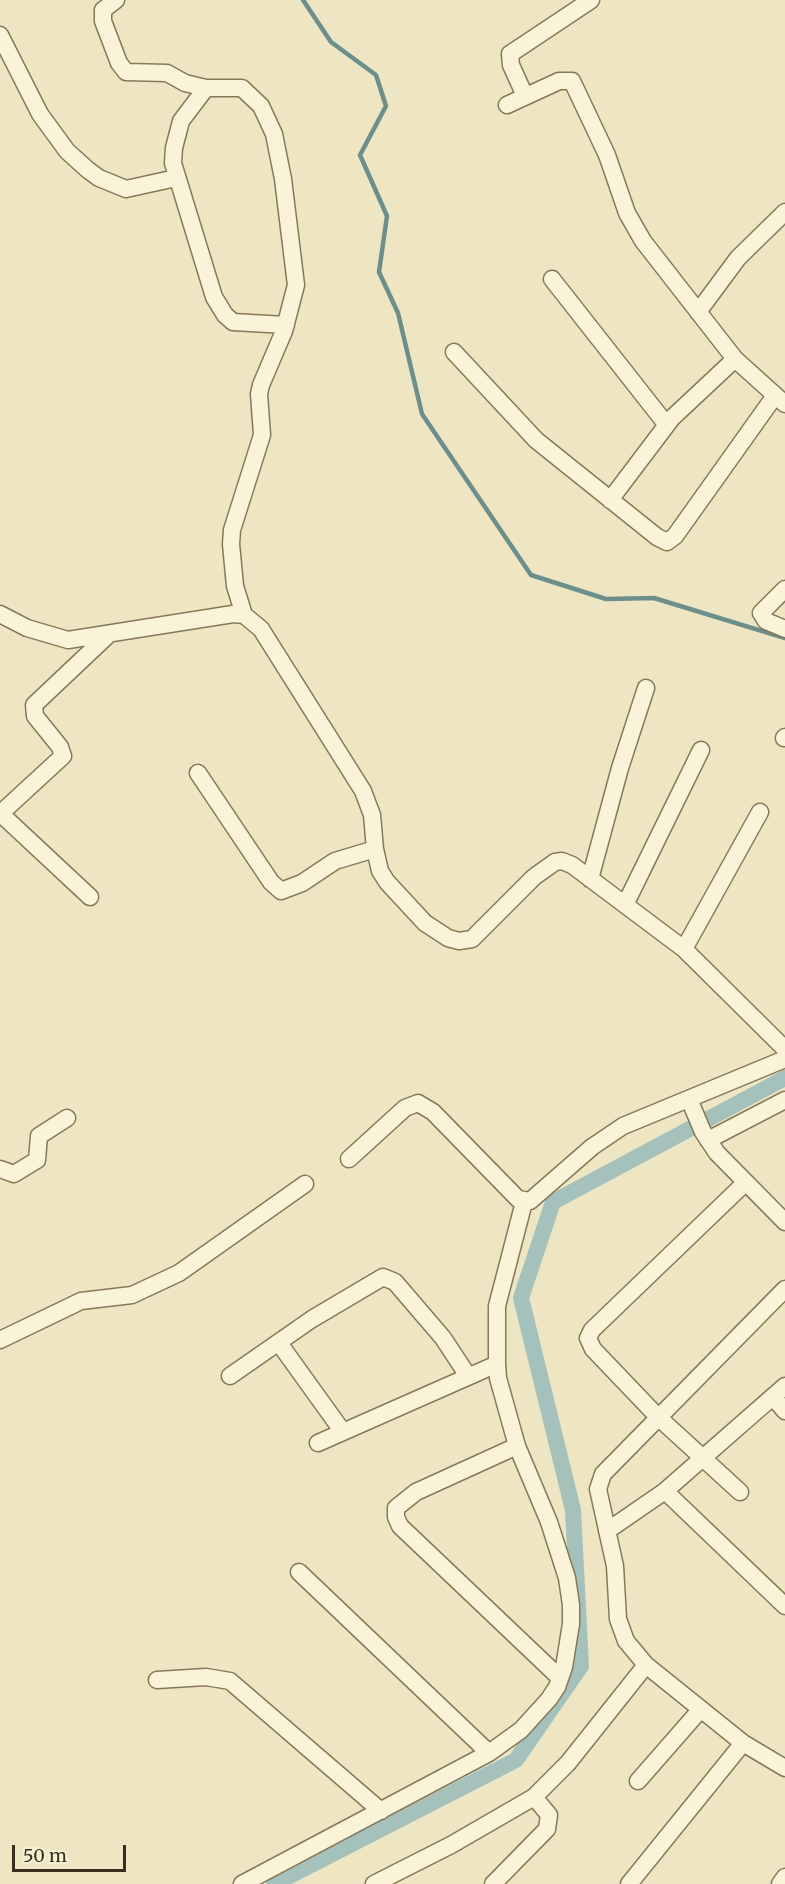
<!DOCTYPE html>
<html>
<head>
<meta charset="utf-8">
<style>
  body { margin:0 }
  #map { position:relative; width:785px; height:1884px; overflow:hidden; background:#eee6c3; font-family:Merriweather,serif }
  canvas { display:block }
  .scale { position:absolute; left:12px; top:1845px; width:114px; height:27px; box-sizing:border-box; border:3px solid #382e1e; border-top:0; padding-left:8px; font-size:18px; line-height:21px; white-space:nowrap; color:#382e1e; -webkit-text-stroke:4px #f5f0d3; paint-order:stroke }
</style>
</head>
<body>
<div id="map">
<canvas width="785" height="1884"></canvas>
<div class="scale">50 m</div>
</div>
<script>
const ctx = document.querySelector('canvas').getContext('2d');
ctx.lineJoin = 'round';
const poly = rows => new Path2D(rows.map(r => 'M' + r).join(''));
function trace(path, color, width, dash) { ctx.strokeStyle = color; ctx.lineWidth = width; ctx.lineCap = dash ? 'butt' : 'round'; ctx.setLineDash(dash || []); ctx.stroke(path); }
const stream = poly([
  [303,0,331,42,376,75,386,106,360,155,387,216,379,272,398,313,422,414,531,575,606,599,654,598,785,638]
]);
const canal = poly([
  [274,1884,516,1760,581,1666,573,1510,521,1298,553,1202,785,1078]
]);
const minor = poly([
  [116,0,103,10,103,21,119,63,126,72,167,73,185,83,206,88,242,88,261,106,274,134,283,179,296,285,284,331,261,385,259,394,262,435,232,530,231,544,235,586,244,615],
  [0,35,40,114,67,151,88,170,99,178,126,189,176,178],
  [206,88,181,121,174,148,173,163,214,297,225,315,233,322,286,325],
  [525,96,511,65,510,54,591,0],
  [507,105,559,81,572,81,607,155,627,213,643,241,735,359,785,404],
  [552,279,666,424],
  [698,312,738,258,785,212],
  [454,352,536,440,657,537,667,542,675,536,774,397],
  [610,500,672,418,735,359],
  [785,589,761,613,766,621,785,629],
  [0,614,27,628,68,640,233,614,244,615,261,629,363,791,372,815,375,849,380,871,387,882,425,923,448,938,459,941,472,939,534,877,555,862,562,861,572,865,684,949,785,1049],
  [784,738,785,737],
  [198,773,271,882,281,891,302,883,335,861,375,849],
  [0,813,90,897],
  [1,813,63,756,60,747,35,716,34,705,107,636],
  [590,879,620,768,646,688],
  [625,905,701,750],
  [684,949,760,812],
  [689,1099,703,1132,717,1153,785,1222],
  [708,1140,785,1100],
  [349,1159,405,1108,418,1103,433,1112,518,1199,530,1201,592,1147,623,1126,785,1059],
  [0,1169,14,1174,37,1160,39,1136,67,1118],
  [785,1289,603,1474,598,1489,615,1566,618,1619,626,1641,646,1665,743,1743,785,1768],
  [0,1340,81,1301,132,1295,179,1273,305,1184],
  [279,1343,343,1432],
  [230,1376,312,1319,383,1277,395,1282,443,1338,468,1376],
  [774,1398,785,1411],
  [318,1443,497,1364,497,1306,524,1202],
  [517,1446,416,1492,396,1508,396,1517,400,1526,560,1678],
  [665,1491,785,1606],
  [740,1492,658,1417,593,1349,588,1338,592,1330,745,1183],
  [607,1531,665,1491,785,1386],
  [299,1572,489,1753],
  [157,1680,206,1677,230,1681,381,1811],
  [638,1781,701,1709],
  [242,1884,489,1753,521,1730,549,1699,557,1687,564,1667,571,1624,571,1605,567,1578,549,1522,517,1446,498,1378,497,1364],
  [374,1884,451,1845,534,1797,568,1763,646,1665],
  [493,1884,547,1829,549,1815,534,1797],
  [629,1884,743,1743],
  [780,1884,785,1877]
]);
trace(stream, '#6c8f8b', 4.5);
trace(canal, '#a5c1bc', 16);
trace(minor, '#88785a', 19);
trace(minor, '#f9f3d7', 16);
</script>
</body>
</html>
